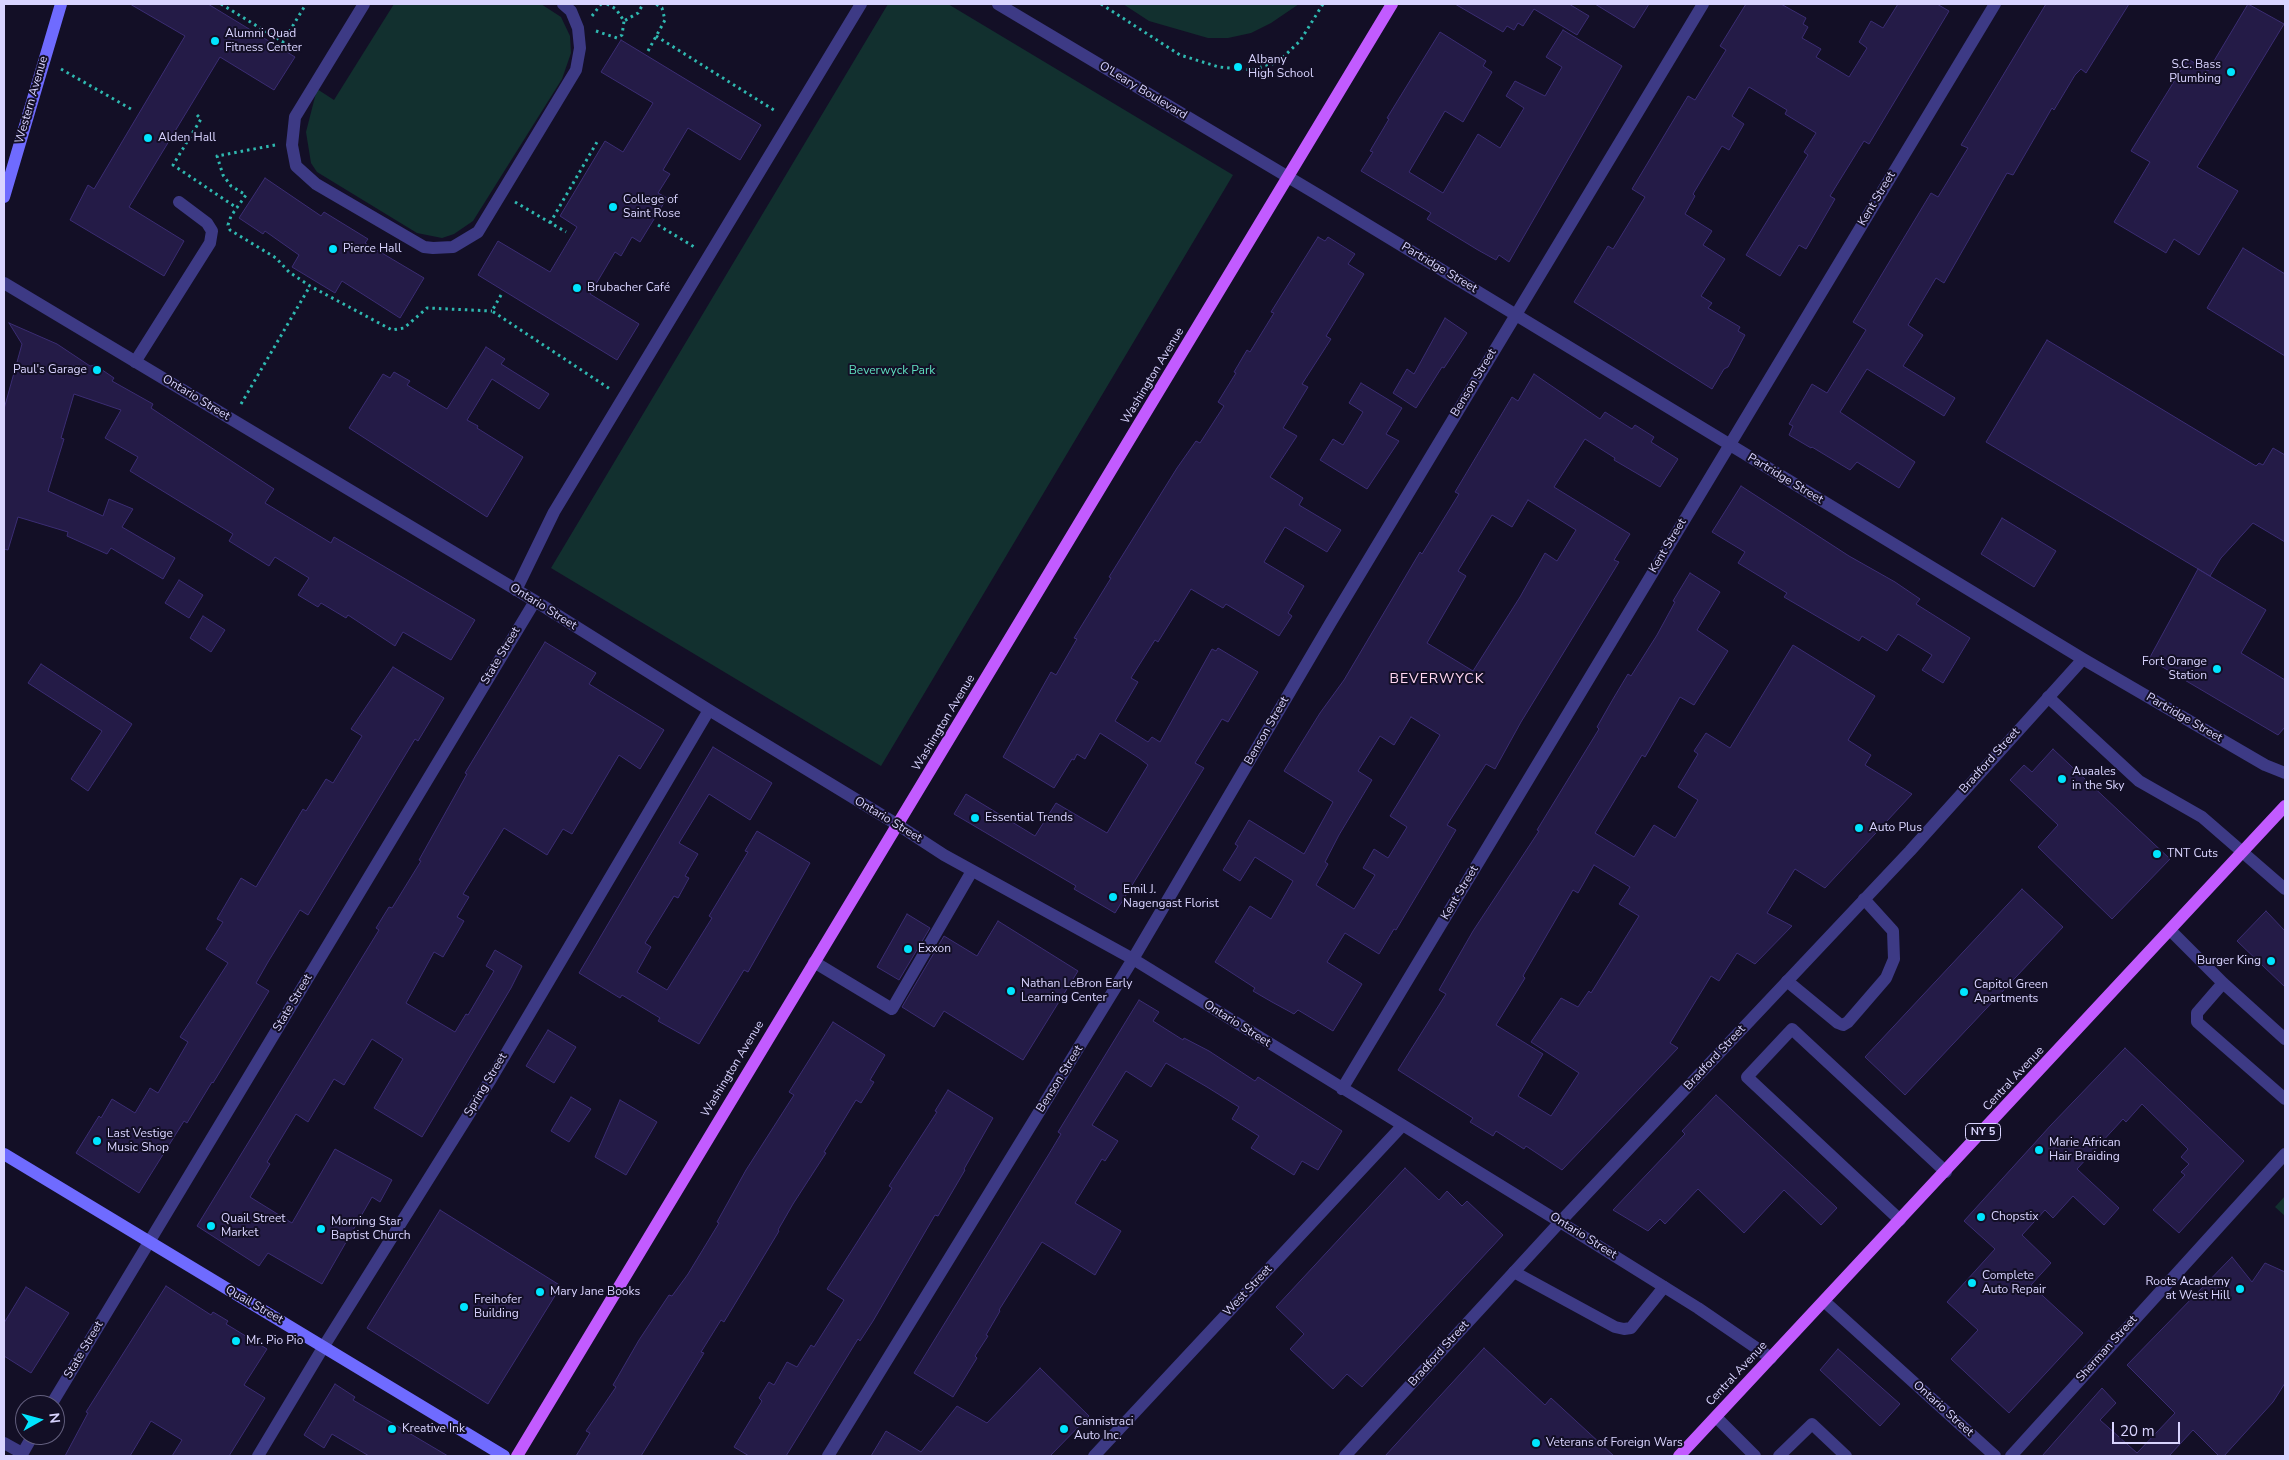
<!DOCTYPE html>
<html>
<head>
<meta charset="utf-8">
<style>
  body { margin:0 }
  #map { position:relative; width:2289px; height:1460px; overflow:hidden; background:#130f26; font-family:"Nunito Sans",sans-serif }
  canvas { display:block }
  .frame { position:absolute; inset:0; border:5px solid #d9d4ff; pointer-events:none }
  .north { position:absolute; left:15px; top:1395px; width:50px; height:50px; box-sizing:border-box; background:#130f26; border:1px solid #625e7d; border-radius:50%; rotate:83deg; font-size:14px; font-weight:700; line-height:20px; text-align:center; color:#d9d4ff }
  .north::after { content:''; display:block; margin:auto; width:18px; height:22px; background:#00e5ff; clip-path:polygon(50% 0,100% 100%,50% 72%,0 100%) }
  .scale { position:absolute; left:2112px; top:1422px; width:68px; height:22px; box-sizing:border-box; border:2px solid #d9d4ff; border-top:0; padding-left:6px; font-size:15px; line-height:18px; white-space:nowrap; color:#d9d4ff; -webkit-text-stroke:4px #130f26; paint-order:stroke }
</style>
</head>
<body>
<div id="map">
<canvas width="2289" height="1460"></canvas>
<div class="frame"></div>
<div class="north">N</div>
<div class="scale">20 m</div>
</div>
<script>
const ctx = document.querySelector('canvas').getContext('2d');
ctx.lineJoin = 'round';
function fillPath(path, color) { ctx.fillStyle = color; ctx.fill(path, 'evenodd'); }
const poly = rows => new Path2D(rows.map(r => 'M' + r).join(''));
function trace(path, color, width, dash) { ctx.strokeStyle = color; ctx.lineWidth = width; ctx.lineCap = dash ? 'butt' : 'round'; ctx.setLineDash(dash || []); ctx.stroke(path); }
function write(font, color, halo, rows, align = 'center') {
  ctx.font = font + ' "Nunito Sans",sans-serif'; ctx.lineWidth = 4; ctx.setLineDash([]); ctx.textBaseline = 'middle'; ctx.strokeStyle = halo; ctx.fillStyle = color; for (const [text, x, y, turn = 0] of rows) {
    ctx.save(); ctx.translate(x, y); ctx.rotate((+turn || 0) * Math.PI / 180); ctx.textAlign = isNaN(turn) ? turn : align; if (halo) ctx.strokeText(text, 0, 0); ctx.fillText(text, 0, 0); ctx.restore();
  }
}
const green = poly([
  [394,4,541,4,561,17,570,36,571,53,562,79,473,221,454,234,442,238,417,233,317,172,311,163,306,132,317,89,334,100],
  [888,4,948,4,1233,175,881,766,551,568],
  [1123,4,1299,4,1271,23,1251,33,1228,38,1208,38,1149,21],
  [2285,1196,2285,1216,2275,1207]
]);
const building = poly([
  [130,4,208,4,295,57,274,90,220,57,129,207,184,241,164,276,70,220,88,185,94,189,185,36,130,4],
  [1455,4,1569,4,1589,16,1577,35,1534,9,1523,26,1518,23,1514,30,1507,26,1503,32,1455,4],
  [1595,4,1649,4,1634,28,1595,4],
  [1746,4,1781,4,1806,18,1803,24,1808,27,1802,38,1821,49,1816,57,1849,77,1867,48,1859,42,1871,21,1883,28,1898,4,1937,4,1949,11,1869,144,1864,141,1830,196,1835,199,1806,249,1799,245,1780,276,1746,255,1808,155,1804,152,1816,133,1785,114,1787,110,1749,87,1732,116,1744,124,1729,150,1722,146,1693,194,1695,196,1685,214,1712,231,1703,245,1725,259,1701,296,1712,303,1708,308,1740,327,1738,331,1745,335,1728,367,1724,369,1712,389,1574,302,1608,246,1613,249,1645,197,1632,189,1688,96,1695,100,1726,50,1720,46,1746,4],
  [2046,4,2129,4,2086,73,2081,69,2075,75,2054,110,2052,108,2013,175,2007,173,1944,283,1936,278,1908,325,1923,335,1903,366,1955,398,1944,416,1867,369,1840,412,1915,462,1899,488,1857,462,1850,470,1812,447,1811,448,1789,435,1793,426,1789,424,1812,384,1827,393,1866,330,1853,322,1931,193,1938,197,1968,148,1961,145,2046,4],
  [2248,4,2284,24,2197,167,2238,191,2199,255,2174,239,2166,253,2114,222,2150,162,2131,151,2188,59,2208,71,2248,4],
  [1563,30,1622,66,1509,262,1499,255,1496,260,1478,250,1427,219,1431,213,1361,171,1373,152,1370,151,1389,119,1387,118,1440,32,1486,61,1483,66,1492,72,1463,122,1445,111,1409,172,1443,193,1478,134,1500,148,1524,108,1506,96,1515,81,1545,96,1562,67,1546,57,1563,30],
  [621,40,761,125,740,160,688,128,663,170,670,174,658,193,667,198,640,242,632,237,621,256,615,252,590,294,639,324,617,360,478,275,498,241,550,272,577,227,560,216,605,141,623,152,653,103,601,72,621,40],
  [265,178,321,216,324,212,368,239,365,243,424,278,400,318,342,281,335,293,292,267,299,255,265,231,263,234,239,218,265,178],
  [1318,237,1325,241,1328,237,1355,254,1348,264,1364,274,1326,336,1331,339,1302,384,1308,387,1283,428,1297,436,1270,477,1303,498,1299,505,1341,530,1327,552,1285,527,1264,562,1304,586,1288,613,1292,616,1279,636,1226,604,1223,608,1191,589,1158,642,1155,640,1131,678,1138,682,1115,721,1148,742,1152,737,1160,742,1212,649,1216,651,1218,648,1258,672,1228,722,1222,719,1195,763,1204,768,1115,913,1074,889,1076,886,954,814,966,794,1035,836,1056,803,1107,833,1148,765,1139,758,1100,733,1085,759,1077,754,1074,760,1072,759,1054,788,1003,757,1051,672,1056,675,1077,639,1074,638,1111,578,1109,577,1177,468,1196,441,1200,443,1224,406,1218,402,1236,373,1234,372,1247,350,1250,352,1274,313,1271,312,1318,237],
  [2243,248,2285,274,2285,356,2207,308,2243,248],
  [1445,318,1467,333,1444,368,1442,367,1416,408,1393,393,1407,369,1414,374,1445,318],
  [9,323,57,344,90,366,95,365,114,378,112,381,153,404,151,408,274,489,265,503,331,543,334,537,475,620,451,660,403,632,395,646,348,615,346,618,321,603,318,607,298,595,309,578,275,557,269,566,229,541,233,534,130,471,138,457,105,438,121,410,74,394,61,438,64,439,48,491,103,516,109,499,133,509,122,527,175,558,163,579,111,548,107,554,67,536,68,532,18,517,8,550,4,549,4,409,22,344,9,323],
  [2047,340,2256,466,2259,463,2263,465,2273,448,2285,455,2285,542,2253,523,2221,558,2210,576,1986,442,2047,340],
  [486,347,505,359,501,364,549,394,539,409,492,379,467,420,478,426,477,428,523,457,487,517,349,428,383,374,390,378,394,372,410,381,407,385,447,409,486,347],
  [1534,374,1600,419,1605,412,1632,429,1635,425,1654,437,1651,442,1678,459,1660,487,1614,460,1615,458,1585,439,1554,487,1630,534,1614,560,1619,562,1521,722,1495,769,1486,764,1447,825,1456,830,1396,930,1394,929,1379,954,1345,933,1327,962,1362,984,1333,1031,1298,1010,1294,1014,1272,1002,1253,991,1255,988,1215,962,1250,906,1271,919,1293,881,1255,857,1240,881,1223,870,1238,846,1235,844,1249,820,1304,854,1333,802,1284,771,1320,713,1344,680,1420,552,1422,554,1459,494,1455,492,1512,397,1518,401,1534,374],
  [1528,500,1576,530,1557,561,1545,553,1520,597,1473,671,1427,643,1466,576,1458,571,1492,515,1512,527,1528,500],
  [1411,717,1440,735,1390,816,1407,827,1388,858,1374,849,1363,868,1375,875,1354,909,1316,885,1328,864,1325,862,1339,835,1372,780,1358,771,1380,736,1394,745,1411,717],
  [1361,383,1402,408,1386,434,1399,441,1367,489,1320,460,1333,439,1343,445,1363,412,1349,403,1361,383],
  [1741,486,1849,556,1895,582,1920,599,1916,604,1970,638,1943,683,1922,670,1932,655,1898,634,1887,651,1862,636,1859,641,1784,597,1787,593,1738,563,1745,552,1712,532,1741,486],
  [2002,518,2056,551,2034,587,1981,554,2002,518],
  [2198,569,2266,610,2241,653,2285,680,2285,727,2278,735,2149,659,2198,569],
  [1690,573,1720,592,1697,630,1728,651,1694,705,1680,697,1645,757,1642,755,1595,833,1634,857,1654,825,1675,838,1698,800,1678,787,1698,754,1694,751,1706,733,1730,748,1793,645,1875,696,1848,740,1871,755,1865,765,1912,794,1825,888,1795,869,1767,913,1792,926,1755,964,1737,953,1719,981,1711,976,1670,1043,1678,1048,1562,1170,1526,1146,1524,1149,1496,1131,1493,1136,1470,1122,1473,1118,1398,1070,1446,994,1439,990,1473,931,1539,831,1537,830,1599,729,1597,727,1613,699,1628,674,1631,676,1657,635,1675,602,1673,601,1690,573],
  [1594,865,1630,887,1619,904,1639,916,1591,993,1589,991,1578,1007,1561,998,1531,1042,1579,1073,1551,1116,1518,1096,1543,1054,1496,1025,1525,978,1523,976,1524,974,1573,890,1578,893,1594,865],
  [179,580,203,595,189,618,165,603,179,580],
  [203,616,225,630,211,652,190,638,203,616],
  [545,642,596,673,589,684,664,730,640,769,619,755,572,834,563,829,547,855,504,828,463,894,469,897,457,917,464,921,443,957,434,952,406,1003,455,1032,466,1014,468,1015,494,971,486,966,495,950,522,966,511,988,422,1137,374,1108,403,1059,372,1039,344,1085,334,1079,308,1122,296,1114,267,1162,270,1164,250,1197,292,1223,335,1149,392,1180,380,1202,372,1197,322,1284,268,1253,259,1266,197,1226,379,930,376,928,389,907,392,908,421,861,419,860,467,774,465,773,545,642],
  [41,664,132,724,88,791,71,779,102,731,28,683,41,664],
  [393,667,444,698,418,741,415,739,308,915,300,910,268,962,256,983,269,991,213,1083,212,1082,187,1123,184,1121,139,1193,76,1153,99,1116,101,1118,112,1099,135,1113,150,1088,158,1093,188,1042,180,1037,228,963,206,949,223,922,217,919,241,878,256,887,303,809,306,811,326,779,333,783,362,736,351,729,393,667],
  [713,747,772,783,750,820,709,794,679,843,698,854,685,876,689,878,678,898,674,896,645,943,651,947,637,972,667,990,712,918,709,916,748,852,745,851,757,831,810,863,748,972,744,970,699,1044,658,1021,660,1018,622,995,620,998,579,973,713,747],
  [2053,749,2170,859,2112,919,2038,847,2058,825,2010,780,2024,765,2032,772,2053,749],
  [2022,889,2063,927,1905,1095,1865,1057,2022,889],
  [2266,911,2285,931,2285,987,2237,941,2266,911],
  [907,914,930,928,899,980,877,967,907,914],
  [998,921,1078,971,1023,1060,944,1011,934,1027,902,1007,944,936,977,956,998,921],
  [1139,1000,1159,1012,1153,1021,1183,1040,1184,1038,1209,1051,1255,1081,1258,1077,1342,1131,1318,1170,1302,1161,1294,1175,1251,1148,1259,1136,1232,1119,1239,1107,1207,1087,1166,1063,1151,1087,1126,1071,1092,1125,1118,1141,1105,1161,1102,1159,1075,1203,1121,1231,1095,1275,1042,1242,999,1310,1000,1311,986,1335,988,1336,975,1356,977,1358,953,1397,914,1373,1049,1154,1061,1134,1058,1132,1139,1000],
  [833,1022,885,1055,870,1080,874,1082,861,1103,856,1100,824,1152,826,1153,793,1204,778,1230,779,1231,724,1322,721,1320,701,1352,704,1353,641,1456,576,1456,590,1433,586,1431,616,1387,613,1385,639,1340,669,1295,672,1296,688,1274,719,1223,717,1222,746,1170,794,1095,789,1092,833,1022],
  [548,1030,576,1047,554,1083,526,1066,548,1030],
  [2125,1048,2244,1161,2179,1233,2153,1210,2185,1175,2181,1172,2189,1164,2181,1157,2188,1149,2142,1104,2126,1122,2123,1119,2077,1169,2119,1208,2104,1225,2073,1196,2053,1218,2045,1210,2022,1235,2051,1263,2031,1285,2083,1333,2009,1413,1951,1359,1978,1330,1947,1302,1995,1249,1964,1221,2051,1125,2125,1048],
  [948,1090,993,1118,964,1169,965,1170,938,1216,935,1215,873,1321,860,1341,858,1339,786,1456,749,1456,734,1447,762,1401,759,1398,769,1382,774,1385,787,1362,797,1367,811,1345,814,1347,844,1300,827,1289,892,1188,889,1186,937,1112,935,1111,948,1090],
  [1716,1095,1837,1208,1821,1225,1784,1190,1744,1233,1698,1189,1665,1224,1660,1219,1648,1231,1613,1210,1685,1134,1682,1131,1716,1095],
  [571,1097,591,1109,569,1142,551,1131,571,1097],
  [620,1100,657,1122,626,1175,595,1157,620,1100],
  [1405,1168,1439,1200,1447,1191,1462,1206,1467,1201,1503,1235,1362,1387,1347,1374,1333,1389,1290,1349,1304,1334,1276,1307,1405,1168],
  [440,1210,561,1286,488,1404,367,1328,440,1210],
  [2232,1257,2252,1282,2265,1263,2285,1272,2285,1383,2273,1402,2224,1456,2219,1456,2193,1430,2169,1456,2042,1456,2102,1388,2116,1403,2100,1420,2137,1453,2175,1413,2127,1365,2232,1257],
  [166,1286,211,1315,213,1312,228,1321,226,1324,267,1349,244,1385,265,1398,229,1456,172,1456,182,1440,151,1421,130,1456,65,1456,88,1413,86,1412,166,1286],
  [26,1287,69,1313,31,1373,4,1356,4,1323,26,1287],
  [1484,1348,1545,1405,1551,1398,1614,1456,1385,1456,1484,1348],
  [1838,1349,1900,1404,1880,1426,1820,1370,1838,1349],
  [1040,1368,1089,1416,1050,1456,871,1456,886,1431,921,1452,957,1406,987,1423,1040,1368],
  [335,1384,355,1397,353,1400,448,1456,369,1456,332,1434,324,1448,304,1435,335,1384]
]);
const path = poly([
  [221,4,283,42,306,4],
  [607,4,616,9,624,21,638,13,643,4],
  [1101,4,1180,55,1219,67,1252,70,1278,62,1300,41,1323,4],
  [592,16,601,4],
  [596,31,617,38,622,35,624,21],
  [656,36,777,112],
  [648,51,665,20,662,8,656,4],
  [61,69,131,109],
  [197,115,201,119,173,165,237,208],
  [275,145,217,156,223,175,231,186,246,195,231,216,228,225,230,230,276,258,289,272,310,286,392,330,404,328,427,308,492,311],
  [515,202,566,232],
  [550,223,597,142],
  [658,225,696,248],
  [501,295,492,311,610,389],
  [241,404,310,286]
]);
const lane = poly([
  [364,4,295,117,292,145,296,166,316,184,424,247,433,248,453,247,478,232,576,70,580,48,578,28,571,11,563,4],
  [135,362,210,243,212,231,207,223,179,202],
  [516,590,554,512,861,4],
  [2048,697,2139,781,2202,817,2285,889],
  [2170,930,2223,983,2285,1039],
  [814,962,892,1009,972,871],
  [1787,981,1838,1023,1843,1025,1848,1022,1886,978,1894,959,1893,931,1864,899],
  [2223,983,2197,1013,2197,1022,2285,1099],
  [1900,1220,1747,1077,1792,1029,1946,1172],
  [1514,1272,1615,1327,1624,1329,1631,1328,1664,1287],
  [1716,1417,1755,1456],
  [4,1443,22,1453],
  [1779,1456,1812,1424,1846,1456]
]);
const street = poly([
  [998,4,1320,196,2083,659,2265,765,2285,773],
  [4,283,535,601,709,710,898,825,944,855,1133,959,1560,1222,1698,1308,1771,1358],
  [1342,1089,1995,4],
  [1825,1302,1995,1456],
  [51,1405,535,601],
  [21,1456,33,1435],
  [258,1456,324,1346,491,1079,709,710],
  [828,1456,1133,959,1331,622,1703,4],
  [1094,1456,1402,1126],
  [1345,1456,1560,1222,1910,851,2083,659],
  [2011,1456,2285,1154]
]);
const secondary = poly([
  [4,197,61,4],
  [4,1154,504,1456]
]);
const primary = poly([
  [517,1456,1392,4],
  [1679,1456,2285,806]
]);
const markers = [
  [215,41,5,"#00e5ff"],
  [1238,67,5,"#00e5ff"],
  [2231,72,5,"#00e5ff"],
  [148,138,5,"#00e5ff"],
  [613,207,5,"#00e5ff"],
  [333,249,5,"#00e5ff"],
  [577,288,5,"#00e5ff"],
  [97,370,5,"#00e5ff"],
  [2217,669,5,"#00e5ff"],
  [2062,779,5,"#00e5ff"],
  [975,818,5,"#00e5ff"],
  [1859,828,5,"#00e5ff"],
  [2157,854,5,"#00e5ff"],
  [1113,897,5,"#00e5ff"],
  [908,949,5,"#00e5ff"],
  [2271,961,5,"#00e5ff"],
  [1011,991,5,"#00e5ff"],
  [1964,992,5,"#00e5ff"],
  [97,1141,5,"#00e5ff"],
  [2039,1150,5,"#00e5ff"],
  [1981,1217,5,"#00e5ff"],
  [211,1226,5,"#00e5ff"],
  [321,1229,5,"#00e5ff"],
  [1972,1283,5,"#00e5ff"],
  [2240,1289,5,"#00e5ff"],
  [540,1292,5,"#00e5ff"],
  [464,1307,5,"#00e5ff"],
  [236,1341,5,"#00e5ff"],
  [392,1429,5,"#00e5ff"],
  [1064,1429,5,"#00e5ff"],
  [1536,1443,5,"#00e5ff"]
];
const shields = [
  [1983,1132,35]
];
const shieldNames = [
  ["NY 5",1983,1132]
];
const poiNames = [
  ["Alumni Quad",225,34],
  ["Fitness Center",225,48],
  ["Albany",1248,60],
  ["High School",1248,74],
  ["S.C. Bass",2221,65,"right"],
  ["Plumbing",2221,79,"right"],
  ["Alden Hall",158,138],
  ["College of",623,200],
  ["Saint Rose",623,214],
  ["Pierce Hall",343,249],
  ["Brubacher Café",587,288],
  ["Paul's Garage",87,370,"right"],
  ["Fort Orange",2207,662,"right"],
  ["Station",2207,676,"right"],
  ["Auaales",2072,772],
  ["in the Sky",2072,786],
  ["Essential Trends",985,818],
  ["Auto Plus",1869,828],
  ["TNT Cuts",2167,854],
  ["Emil J.",1123,890],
  ["Nagengast Florist",1123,904],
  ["Exxon",918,949],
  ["Burger King",2261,961,"right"],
  ["Nathan LeBron Early",1021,984],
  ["Learning Center",1021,998],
  ["Capitol Green",1974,985],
  ["Apartments",1974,999],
  ["Last Vestige",107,1134],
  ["Music Shop",107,1148],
  ["Marie African",2049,1143],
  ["Hair Braiding",2049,1157],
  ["Chopstix",1991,1217],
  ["Quail Street",221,1219],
  ["Market",221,1233],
  ["Morning Star",331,1222],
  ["Baptist Church",331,1236],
  ["Complete",1982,1276],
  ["Auto Repair",1982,1290],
  ["Roots Academy",2230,1282,"right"],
  ["at West Hill",2230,1296,"right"],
  ["Mary Jane Books",550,1292],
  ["Freihofer",474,1300],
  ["Building",474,1314],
  ["Mr. Pio Pio",246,1341],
  ["Cannistraci",1074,1422],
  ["Auto Inc.",1074,1436],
  ["Kreative Ink",402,1429],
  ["Veterans of Foreign Wars",1546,1443]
];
const streetNames = [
  ["O'Leary Boulevard",1143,91,31],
  ["Western Avenue",32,100,-74],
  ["Kent Street",1877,199,-59],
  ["Partridge Street",1439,268,31],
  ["Washington Avenue",1153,376,-59],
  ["Benson Street",1474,383,-59],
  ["Ontario Street",196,398,31],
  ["Partridge Street",1785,479,31],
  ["Kent Street",1668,546,-59],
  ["Ontario Street",543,607,32],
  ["State Street",501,656,-59],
  ["Partridge Street",2184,718,30],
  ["Washington Avenue",944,723,-59],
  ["Benson Street",1267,731,-60],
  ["Bradford Street",1990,761,-48],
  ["Ontario Street",888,820,31],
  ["Kent Street",1460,893,-59],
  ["State Street",293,1003,-59],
  ["Ontario Street",1237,1024,32],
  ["Bradford Street",1715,1058,-47],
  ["Washington Avenue",733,1069,-59],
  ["Benson Street",1060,1079,-58],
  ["Central Avenue",2014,1079,-47],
  ["Spring Street",486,1085,-59],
  ["Ontario Street",1583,1236,32],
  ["West Street",1248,1291,-47],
  ["Quail Street",254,1305,30],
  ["Sherman Street",2107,1349,-48],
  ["State Street",84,1350,-59],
  ["Bradford Street",1439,1354,-48],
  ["Central Avenue",1737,1374,-47],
  ["Ontario Street",1943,1409,42]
];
const parkNames = [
  ["Beverwyck Park",892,371]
];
const neighbourhoodNames = [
  ["BEVERWYCK",1437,680]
];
fillPath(green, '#12302f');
fillPath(building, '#241b47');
trace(building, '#3b2d73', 1);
trace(path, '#2fb8b0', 3, [2.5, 4]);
trace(lane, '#3d3a85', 12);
trace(street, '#3d3a85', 12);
trace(secondary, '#6f6bff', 12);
trace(primary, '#c25bff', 12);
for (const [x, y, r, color] of markers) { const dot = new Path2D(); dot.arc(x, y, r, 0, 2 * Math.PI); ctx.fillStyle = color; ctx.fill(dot); trace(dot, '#130f26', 2); }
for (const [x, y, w] of shields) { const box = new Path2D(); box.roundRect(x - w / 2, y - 8.5, w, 17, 4); ctx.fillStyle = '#130f26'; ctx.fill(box); trace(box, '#d9d4ff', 1); }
write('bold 11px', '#d9d4ff', null, shieldNames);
write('12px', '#d9d4ff', '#130f26', poiNames, 'left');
write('12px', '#d9d4ff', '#130f26', streetNames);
write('12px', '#5fe0c0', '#130f26', parkNames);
ctx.letterSpacing = '1px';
write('14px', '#ffd6f0', '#130f26', neighbourhoodNames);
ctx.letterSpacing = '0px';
</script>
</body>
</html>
